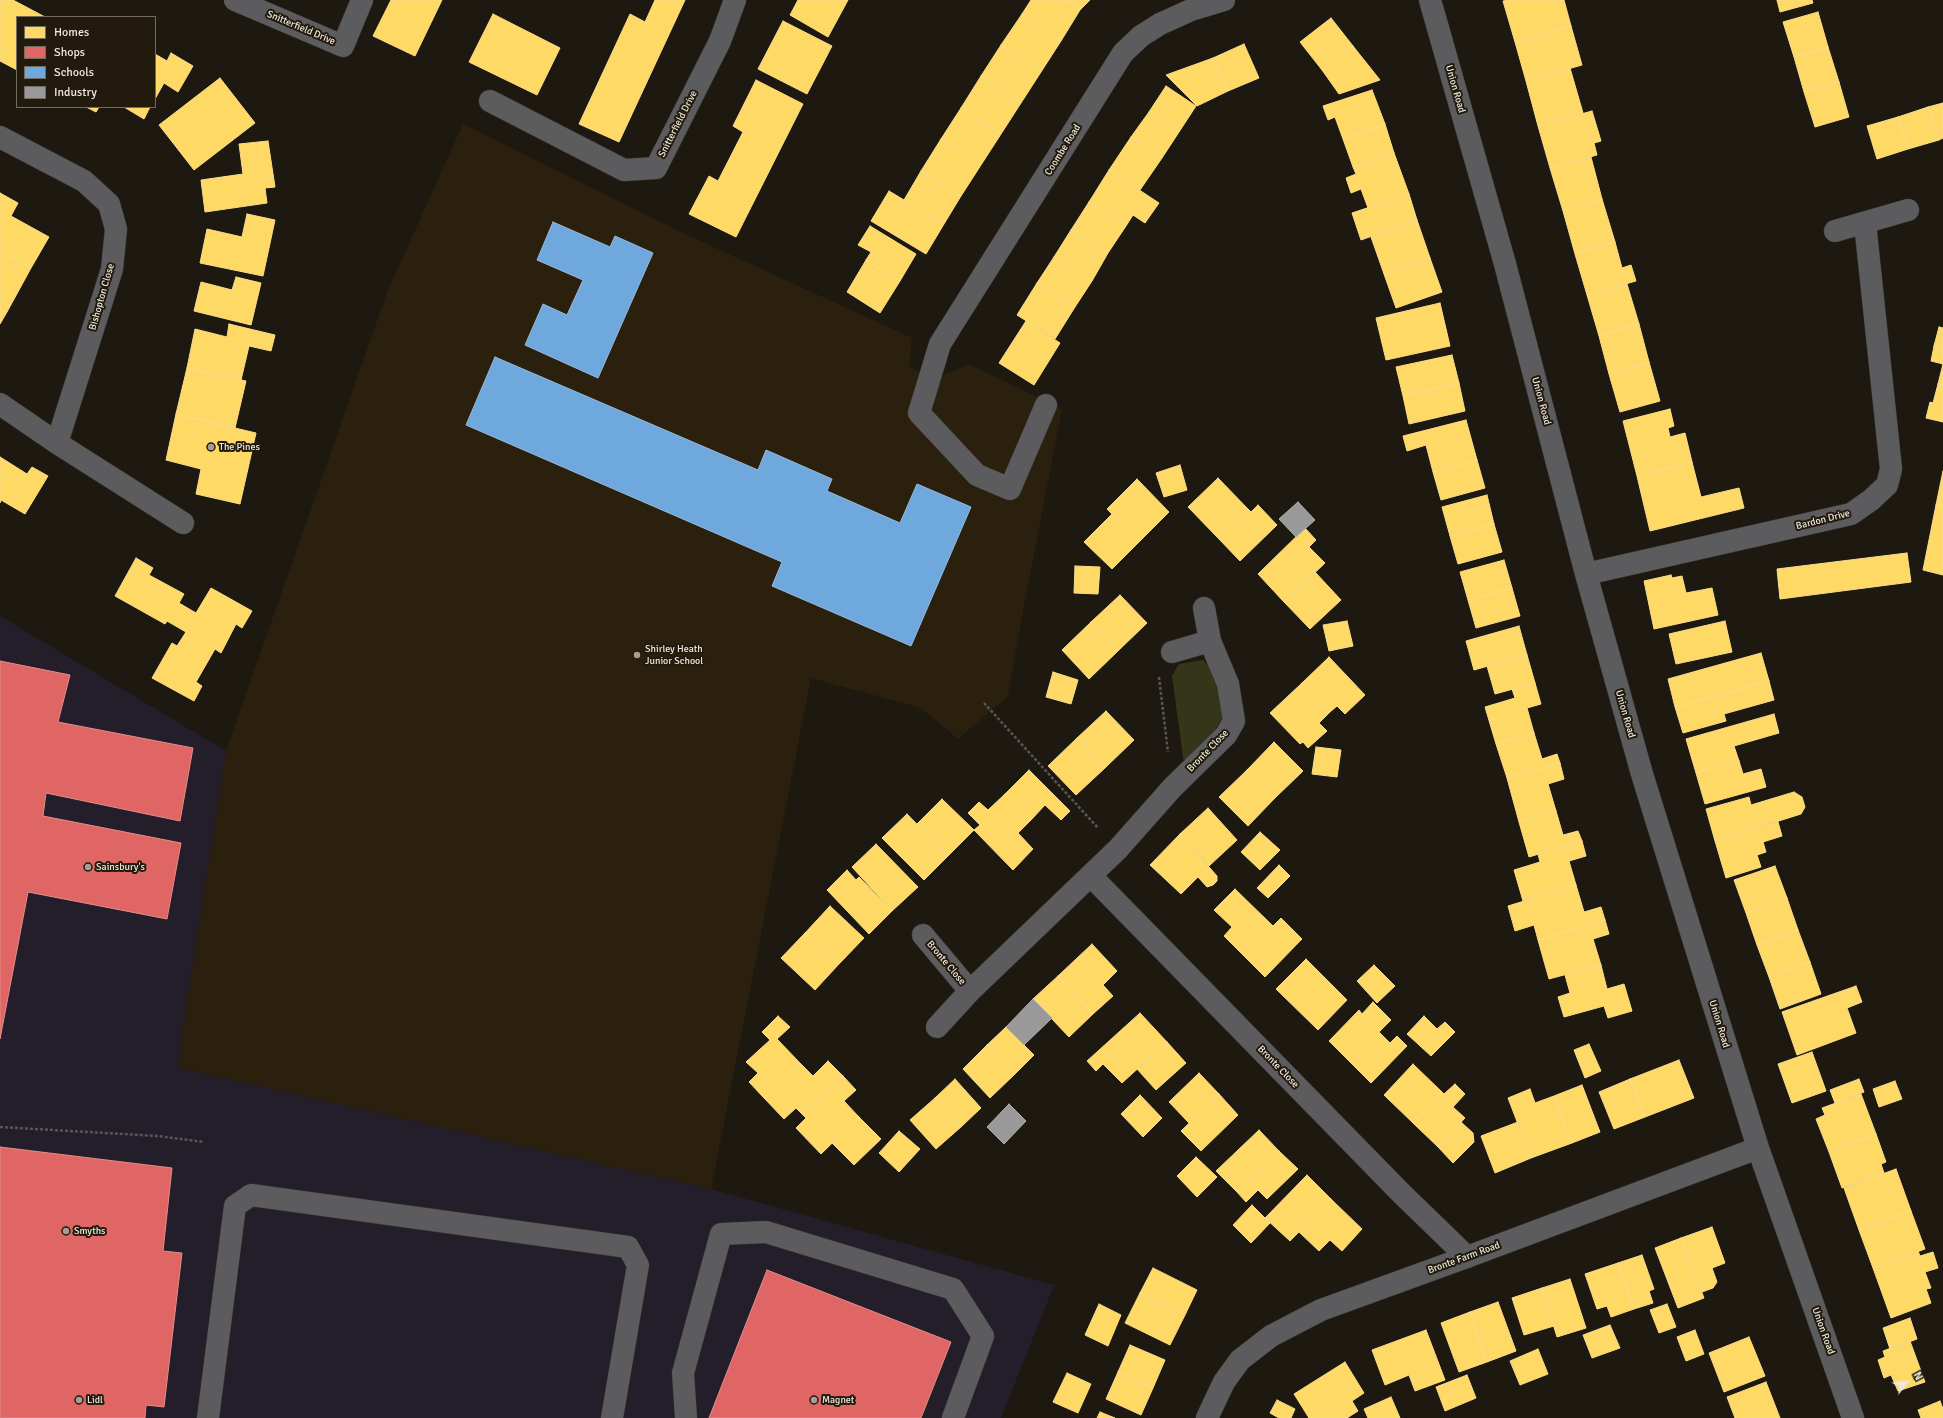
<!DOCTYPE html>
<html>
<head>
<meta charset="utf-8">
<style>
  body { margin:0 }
  #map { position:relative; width:1943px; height:1418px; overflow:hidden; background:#1d1911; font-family:Signika,sans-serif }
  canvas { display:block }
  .legend { position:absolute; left:16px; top:16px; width:140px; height:92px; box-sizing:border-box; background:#221a0c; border:1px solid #736c60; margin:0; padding:5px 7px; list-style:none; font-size:12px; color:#ede7de }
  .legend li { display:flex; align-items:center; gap:8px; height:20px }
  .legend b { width:20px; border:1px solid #736c60 }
  .north { position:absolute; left:1887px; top:1362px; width:40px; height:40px; -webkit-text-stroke:3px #221a0c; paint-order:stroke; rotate:61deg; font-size:11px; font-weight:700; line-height:16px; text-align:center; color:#ede7de }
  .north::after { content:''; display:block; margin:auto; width:14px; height:18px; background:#ede7de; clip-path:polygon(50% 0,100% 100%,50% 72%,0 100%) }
</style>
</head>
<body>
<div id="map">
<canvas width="1943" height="1418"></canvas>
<ul class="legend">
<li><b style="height:11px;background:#ffd966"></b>Homes</li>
<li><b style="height:11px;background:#e06666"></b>Shops</li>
<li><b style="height:11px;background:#6fa8dc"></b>Schools</li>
<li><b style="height:11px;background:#999"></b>Industry</li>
</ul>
<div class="north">N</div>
</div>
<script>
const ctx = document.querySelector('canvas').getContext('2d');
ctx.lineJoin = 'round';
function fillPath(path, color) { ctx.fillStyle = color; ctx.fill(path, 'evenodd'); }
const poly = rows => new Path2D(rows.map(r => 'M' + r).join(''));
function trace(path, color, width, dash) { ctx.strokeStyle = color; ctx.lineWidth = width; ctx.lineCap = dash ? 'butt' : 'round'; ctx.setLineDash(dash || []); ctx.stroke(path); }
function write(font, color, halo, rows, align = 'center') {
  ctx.font = font + ' Signika,sans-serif'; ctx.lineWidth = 4; ctx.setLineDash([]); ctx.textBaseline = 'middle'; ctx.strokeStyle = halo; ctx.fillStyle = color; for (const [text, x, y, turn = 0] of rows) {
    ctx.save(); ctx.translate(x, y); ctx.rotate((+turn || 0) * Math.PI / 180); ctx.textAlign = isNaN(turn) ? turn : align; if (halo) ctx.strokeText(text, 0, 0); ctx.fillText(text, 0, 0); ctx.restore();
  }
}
const commercial = poly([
  [0,616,226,751,177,1067,711,1189,1054,1285,1001,1418,0,1418]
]);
const built = poly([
  [463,124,683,233,912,338,909,367,930,375,935,379,969,364,1062,409,1019,632,1008,696,958,739,921,708,811,678,711,1189,177,1067,226,751,388,290]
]);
const green = poly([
  [1203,660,1218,676,1226,712,1207,743,1184,764,1172,676,1179,664]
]);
const homes = poly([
  [0,0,13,0,45,17,17,17,17,70,0,61,0,0],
  [391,0,442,0,415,56,373,36,391,0],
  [655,0,685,0,619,142,579,124,630,14,645,22,655,0],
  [798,0,848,0,828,37,790,15,798,0],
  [1031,0,1066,0,1080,10,1061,41,1022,14,1031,0],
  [1066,0,1090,0,1080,10,1066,0],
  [1508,0,1564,0,1571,26,1515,42,1503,1,1508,0],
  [1777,0,1812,0,1813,3,1780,12,1777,0],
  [1818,12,1828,47,1794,57,1783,22,1818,12],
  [493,14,560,48,537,95,469,62,493,14],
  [1022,14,1061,41,1041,72,1001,45,1022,14],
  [1331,18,1353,46,1322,70,1300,42,1331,18],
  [783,21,832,46,807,94,758,69,783,21],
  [1571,26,1582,65,1526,81,1515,42,1571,26],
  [1244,44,1259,78,1228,91,1213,58,1244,44],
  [1001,45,1041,72,1021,103,981,76,1001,45],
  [1353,46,1380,80,1339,94,1322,70,1353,46],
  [1828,47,1839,82,1804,92,1794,57,1828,47],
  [171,53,193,66,178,92,164,83,155,99,155,54,167,61,171,53],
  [1213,58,1228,91,1197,106,1166,75,1213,58],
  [1570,68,1583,113,1538,126,1526,81,1570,68],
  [981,76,1021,103,1001,134,961,108,981,76],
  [220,78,255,123,194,170,159,125,220,78],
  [756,80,803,104,736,237,689,214,709,176,718,181,743,132,733,126,756,80],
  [1839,82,1849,117,1815,127,1804,92,1839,82],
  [1166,86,1196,106,1179,132,1149,112,1166,86],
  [1372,90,1385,124,1343,139,1335,117,1328,120,1323,106,1372,90],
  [1943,103,1943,138,1939,140,1928,107,1943,103],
  [86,107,99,107,96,112,86,107],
  [124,107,150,107,144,119,124,107],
  [1928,107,1939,140,1908,149,1898,117,1928,107],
  [961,108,1001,134,981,165,941,139,961,108],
  [1592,111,1601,141,1594,143,1597,155,1550,168,1538,126,1592,111],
  [1149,112,1179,132,1162,158,1131,137,1149,112],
  [1898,117,1908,149,1877,159,1867,126,1898,117],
  [1385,124,1394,153,1353,167,1343,139,1385,124],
  [1131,137,1162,158,1140,190,1109,170,1131,137],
  [941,139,981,165,961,196,921,171,941,139],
  [268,141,275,187,265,188,267,203,205,212,201,180,243,174,239,144,268,141],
  [1394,153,1409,194,1368,208,1361,189,1351,193,1346,178,1356,174,1353,167,1394,153],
  [1591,157,1602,199,1563,211,1550,168,1591,157],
  [1109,170,1159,203,1145,223,1133,215,1126,226,1089,202,1109,170],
  [921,171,961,196,944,224,904,200,921,171],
  [889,191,944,224,926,254,871,221,889,191],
  [0,193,18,203,11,216,49,237,31,268,0,251,0,193],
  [1409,194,1417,220,1361,240,1352,213,1409,194],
  [1602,199,1615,242,1575,254,1563,211,1602,199],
  [1089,202,1126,226,1108,253,1071,230,1089,202],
  [247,214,275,220,263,276,200,263,207,229,242,237,247,214],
  [1417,220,1430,258,1384,274,1371,237,1417,220],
  [870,226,916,254,900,281,866,260,871,252,858,245,870,226],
  [1071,230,1108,253,1092,281,1054,257,1071,230],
  [1615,242,1622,268,1631,265,1636,281,1587,295,1575,254,1615,242],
  [0,251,31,268,7,312,0,308,0,251],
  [1054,257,1092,281,1075,307,1037,283,1054,257],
  [1430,258,1442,292,1396,308,1384,274,1430,258],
  [866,260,900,281,880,313,847,292,866,260],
  [236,277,261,283,251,325,194,311,201,282,232,290,236,277],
  [1037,283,1075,307,1055,339,1017,315,1037,283],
  [1627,284,1639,324,1599,336,1587,295,1627,284],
  [1440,303,1450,346,1386,360,1376,318,1440,303],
  [0,308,7,312,0,324,0,308],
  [1026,321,1060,343,1034,385,999,363,1026,321],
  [229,324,275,335,271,351,249,346,241,380,187,368,195,329,227,337,229,324],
  [1639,324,1649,362,1609,374,1599,336,1639,324],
  [1939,327,1943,328,1943,348,1934,346,1939,327],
  [1934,346,1943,348,1943,385,1938,384,1943,364,1931,361,1934,346],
  [1452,355,1459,383,1403,396,1396,367,1452,355],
  [1649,362,1660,401,1620,412,1609,374,1649,362],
  [187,368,246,381,235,428,176,414,187,368],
  [1459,383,1465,411,1409,424,1403,396,1459,383],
  [1938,384,1943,385,1943,422,1926,418,1930,402,1933,403,1938,384],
  [1670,409,1674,426,1668,428,1670,437,1685,433,1692,462,1637,476,1623,421,1670,409],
  [176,414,256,433,240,504,196,494,201,469,166,460,176,414],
  [1466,420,1477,460,1433,472,1426,445,1407,451,1403,436,1466,420],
  [0,457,27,474,32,467,48,476,25,514,1,500,0,503,0,457],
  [1477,460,1485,488,1441,500,1433,472,1477,460],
  [1692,462,1701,497,1739,488,1744,508,1650,531,1637,476,1692,462],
  [1180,465,1187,490,1164,497,1156,473,1180,465],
  [1943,471,1943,507,1936,505,1943,471],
  [1218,478,1247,508,1217,537,1188,507,1218,478],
  [1137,479,1169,512,1139,542,1107,509,1137,479],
  [1487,495,1494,524,1450,536,1442,507,1487,495],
  [1258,505,1277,525,1240,561,1217,537,1247,508,1251,512,1258,505],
  [1936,505,1943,507,1943,575,1923,570,1936,505],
  [1112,514,1139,542,1112,569,1084,542,1112,514],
  [1494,524,1502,552,1458,564,1450,536,1494,524],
  [1305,528,1316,540,1309,547,1325,563,1284,602,1258,574,1305,528],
  [1907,553,1911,582,1780,599,1777,569,1907,553],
  [136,558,153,568,149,575,184,594,179,603,196,613,211,588,252,611,242,628,236,624,221,653,215,649,196,682,202,686,194,701,152,678,172,643,177,646,186,632,167,621,165,624,115,596,136,558],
  [1504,560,1512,588,1468,600,1460,572,1504,560],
  [1075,566,1100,567,1098,594,1074,593,1075,566],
  [1315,572,1341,600,1310,629,1284,602,1315,572],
  [1671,575,1672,578,1682,576,1686,593,1712,588,1718,615,1654,629,1644,581,1671,575],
  [1512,588,1520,616,1476,628,1468,600,1512,588],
  [1120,595,1147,623,1118,651,1091,622,1120,595],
  [1347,621,1353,646,1329,651,1323,625,1347,621],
  [1725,621,1732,652,1676,664,1669,634,1725,621],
  [1091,622,1118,651,1089,679,1062,650,1091,622],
  [1519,626,1527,655,1474,670,1466,641,1519,626],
  [1761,653,1769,681,1675,707,1668,679,1761,653],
  [1527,655,1535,683,1495,694,1487,666,1527,655],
  [1329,657,1365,695,1345,714,1337,706,1330,712,1302,683,1329,657],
  [1053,672,1078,680,1071,704,1046,697,1053,672],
  [1769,681,1774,700,1724,714,1726,721,1683,733,1675,707,1769,681],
  [1302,683,1330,712,1319,723,1327,731,1308,748,1303,742,1300,744,1270,713,1302,683],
  [1535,683,1541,704,1527,708,1534,733,1496,744,1485,707,1515,698,1512,689,1535,683],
  [1106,711,1134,740,1105,768,1077,738,1106,711],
  [1774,714,1779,733,1734,746,1739,761,1696,773,1686,739,1774,714],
  [1534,733,1542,759,1557,754,1560,763,1507,778,1496,744,1534,733],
  [1077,738,1105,768,1076,795,1048,766,1077,738],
  [1274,742,1303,771,1275,798,1247,770,1274,742],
  [1316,747,1341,750,1337,777,1312,774,1316,747],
  [1739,761,1743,774,1761,769,1766,787,1705,804,1696,773,1739,761],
  [1560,763,1564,779,1548,784,1556,811,1519,822,1507,778,1560,763],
  [1029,770,1070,811,1061,820,1045,805,1031,820,1005,794,1029,770],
  [1247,770,1275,798,1248,826,1219,797,1247,770],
  [1794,792,1802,797,1805,807,1801,814,1715,841,1706,809,1749,797,1751,805,1794,792],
  [1005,794,1031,820,1018,833,1033,849,1013,870,974,830,980,825,968,813,979,802,988,810,1005,794],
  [942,799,974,830,948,856,917,824,942,799],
  [1208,808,1237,840,1209,866,1180,834,1208,808],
  [1556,811,1563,835,1578,831,1582,841,1529,857,1519,822,1556,811],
  [907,814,948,856,924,880,882,838,907,814],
  [1778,822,1782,836,1763,842,1766,852,1757,855,1761,867,1726,878,1715,841,1778,822],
  [1260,832,1280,850,1260,870,1241,852,1260,832],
  [1180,834,1217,876,1217,881,1213,885,1207,887,1198,877,1181,894,1150,865,1180,834],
  [1582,841,1586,856,1569,861,1576,885,1523,901,1514,870,1540,862,1538,854,1582,841],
  [876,844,918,887,892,911,852,867,876,844],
  [1279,865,1290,876,1268,898,1257,888,1279,865],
  [1775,866,1787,898,1746,913,1734,880,1775,866],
  [847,870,856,880,859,877,892,911,869,934,827,890,847,870],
  [1576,885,1584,912,1601,907,1605,920,1538,940,1534,925,1515,931,1508,906,1576,885],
  [1235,889,1273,926,1281,918,1302,939,1265,977,1224,936,1232,927,1214,910,1235,889],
  [1787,898,1798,930,1757,945,1746,913,1787,898],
  [830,906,864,938,839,964,805,933,830,906],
  [1605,920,1609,934,1593,939,1601,965,1549,979,1538,940,1605,920],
  [1798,930,1810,962,1769,977,1757,945,1798,930],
  [805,933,839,964,815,990,781,958,805,933],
  [1092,944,1117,971,1103,985,1113,996,1093,1014,1058,976,1092,944],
  [1306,959,1347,1000,1318,1030,1276,989,1306,959],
  [1810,962,1821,994,1780,1009,1769,977,1810,962],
  [1374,965,1395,986,1377,1003,1357,981,1374,965],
  [1601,965,1607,989,1624,984,1632,1011,1608,1018,1604,1006,1564,1017,1558,997,1570,993,1565,975,1601,965],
  [1058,976,1093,1014,1069,1037,1033,999,1058,976],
  [1856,986,1862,1002,1847,1008,1856,1033,1797,1055,1782,1012,1856,986],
  [1373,1002,1391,1020,1379,1032,1390,1043,1397,1036,1407,1046,1371,1083,1329,1041,1359,1010,1362,1014,1373,1002],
  [1140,1013,1167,1042,1122,1083,1103,1064,1096,1071,1087,1061,1140,1013],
  [778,1016,790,1027,777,1039,800,1063,764,1098,749,1082,758,1073,746,1062,770,1040,762,1032,778,1016],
  [1424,1016,1437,1029,1445,1022,1455,1032,1431,1056,1407,1034,1424,1016],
  [1006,1027,1034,1055,1015,1074,987,1045,1006,1027],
  [1167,1042,1186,1063,1156,1090,1137,1069,1167,1042],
  [1589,1044,1601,1071,1585,1078,1574,1050,1589,1044],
  [987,1045,1015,1074,990,1098,963,1069,987,1045],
  [1812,1052,1826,1091,1792,1103,1778,1064,1812,1052],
  [1679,1060,1694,1098,1645,1117,1630,1079,1679,1060],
  [828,1061,843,1076,803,1115,796,1108,784,1119,764,1098,800,1063,813,1076,828,1061],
  [1413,1064,1442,1092,1413,1123,1384,1095,1413,1064],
  [1199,1073,1219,1094,1189,1123,1169,1102,1199,1073],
  [843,1076,856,1090,844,1101,859,1117,821,1154,796,1128,806,1118,803,1115,843,1076],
  [955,1079,981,1108,961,1127,935,1098,955,1079],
  [1630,1079,1645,1117,1614,1129,1599,1092,1630,1079],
  [1859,1079,1864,1092,1835,1103,1830,1090,1859,1079],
  [1895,1081,1902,1099,1879,1107,1873,1089,1895,1081],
  [1455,1084,1465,1094,1453,1107,1465,1118,1438,1147,1413,1123,1442,1092,1444,1094,1455,1084],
  [1582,1085,1600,1132,1572,1143,1554,1096,1582,1085],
  [1530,1089,1535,1103,1554,1096,1572,1143,1531,1158,1508,1098,1530,1089],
  [1219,1094,1238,1115,1201,1151,1181,1131,1219,1094],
  [1861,1094,1876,1134,1829,1152,1816,1119,1825,1115,1822,1108,1861,1094],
  [1140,1095,1162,1118,1143,1137,1121,1114,1140,1095],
  [935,1098,961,1127,936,1149,910,1120,935,1098],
  [859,1117,881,1139,854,1165,832,1143,859,1117],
  [1461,1122,1473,1133,1474,1142,1453,1163,1438,1147,1461,1122],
  [1518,1122,1531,1158,1495,1173,1481,1136,1518,1122],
  [1259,1130,1279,1151,1237,1192,1216,1171,1259,1130],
  [899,1131,920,1149,899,1172,879,1153,899,1131],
  [1876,1134,1886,1162,1881,1164,1884,1173,1842,1188,1829,1152,1876,1134],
  [1279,1151,1298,1169,1267,1199,1258,1190,1246,1202,1237,1192,1279,1151],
  [1196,1157,1217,1177,1197,1197,1177,1176,1196,1157],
  [1896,1169,1911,1211,1859,1230,1844,1188,1896,1169],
  [1307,1175,1331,1199,1290,1241,1265,1218,1307,1175],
  [1331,1199,1362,1229,1342,1251,1330,1240,1319,1251,1299,1232,1331,1199],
  [1252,1205,1270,1223,1251,1243,1233,1225,1252,1205],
  [1911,1211,1925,1249,1873,1268,1859,1230,1911,1211],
  [1712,1227,1725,1263,1712,1268,1717,1282,1713,1288,1702,1292,1681,1238,1712,1227],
  [1681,1238,1704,1298,1678,1308,1655,1248,1681,1238],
  [1918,1251,1920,1256,1933,1252,1938,1268,1925,1272,1931,1288,1926,1289,1931,1303,1891,1318,1873,1268,1918,1251],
  [1642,1255,1654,1289,1649,1291,1653,1303,1634,1309,1618,1263,1642,1255],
  [1618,1263,1634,1309,1611,1317,1607,1306,1597,1309,1585,1274,1618,1263],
  [1153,1268,1197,1290,1185,1315,1140,1293,1153,1268],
  [1570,1279,1586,1328,1557,1337,1542,1288,1570,1279],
  [1542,1288,1554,1326,1524,1335,1512,1298,1542,1288],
  [1140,1293,1185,1315,1170,1345,1125,1323,1140,1293],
  [1498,1302,1516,1351,1487,1362,1470,1312,1498,1302],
  [1099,1304,1121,1315,1108,1346,1085,1335,1099,1304],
  [1667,1304,1676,1327,1659,1333,1650,1310,1667,1304],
  [1470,1312,1487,1362,1459,1372,1441,1323,1470,1312],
  [1910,1318,1917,1339,1890,1349,1883,1328,1910,1318],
  [1610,1325,1620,1348,1592,1358,1583,1335,1610,1325],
  [1426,1330,1445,1380,1415,1391,1409,1375,1385,1385,1372,1350,1426,1330],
  [1695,1330,1704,1354,1686,1361,1677,1337,1695,1330],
  [1749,1337,1765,1376,1724,1392,1709,1353,1749,1337],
  [1910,1341,1925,1382,1898,1391,1891,1375,1884,1378,1878,1360,1885,1357,1883,1351,1910,1341],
  [1130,1345,1165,1360,1153,1388,1118,1372,1130,1345],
  [1538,1349,1548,1374,1520,1385,1510,1361,1538,1349],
  [1345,1362,1364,1393,1352,1401,1358,1411,1347,1418,1309,1418,1294,1394,1345,1362],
  [1118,1372,1153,1388,1141,1415,1106,1399,1118,1372],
  [1067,1373,1091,1384,1078,1413,1053,1402,1067,1373],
  [1467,1375,1476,1398,1445,1411,1436,1387,1467,1375],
  [1766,1382,1780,1418,1735,1418,1727,1397,1766,1382],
  [1391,1397,1400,1418,1368,1418,1364,1409,1391,1397],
  [1277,1400,1295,1409,1291,1418,1279,1418,1270,1413,1277,1400],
  [1940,1401,1943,1409,1943,1418,1921,1418,1918,1410,1940,1401],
  [1100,1412,1115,1418,1097,1418,1100,1412]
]);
const shops = poly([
  [0,661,70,675,58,722,193,748,180,821,46,793,43,816,181,843,167,919,28,892,0,1039,0,661],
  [0,1147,172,1168,163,1251,182,1253,164,1407,146,1405,145,1418,0,1418,0,1147],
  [767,1270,951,1342,921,1418,709,1418,767,1270]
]);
const schools = poly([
  [553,222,610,247,615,236,653,253,598,378,525,345,543,304,567,315,583,280,537,260,553,222],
  [495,357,758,470,766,450,832,479,827,491,900,523,917,484,971,507,911,646,772,586,782,562,466,425,495,357]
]);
const industry = poly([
  [1298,502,1315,520,1296,537,1279,519,1298,502],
  [1033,999,1052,1018,1024,1045,1006,1027,1033,999],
  [1009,1104,1026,1121,1004,1144,987,1127,1009,1104]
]);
const path = poly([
  [1159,677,1168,752],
  [984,703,1098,828],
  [0,1127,158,1136,204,1142]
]);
const minor = poly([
  [235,0,343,46,362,0],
  [1430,0,1505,264,1586,574,1642,774,1758,1148,1853,1418],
  [490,101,624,170,656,168,720,41,735,0],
  [0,137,84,181,109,204,116,229,112,269,57,443],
  [1835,231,1908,210],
  [0,404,57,443,183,523],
  [1046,405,1010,489,977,475,919,413,940,344,1123,53,1141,36,1160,24,1191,10,1224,0],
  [1586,574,1851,514,1871,500,1887,485,1891,469,1865,223],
  [1172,652,1210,641],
  [1091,876,1401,1193,1467,1257],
  [923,935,970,991],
  [937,1027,970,991,1118,849,1172,788,1226,735,1234,721,1228,684,1210,641,1204,608],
  [208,1418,235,1206,251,1195,628,1247,638,1265,612,1418],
  [686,1418,683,1373,721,1234,766,1232,953,1289,983,1336,953,1418],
  [1207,1418,1224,1382,1240,1360,1271,1336,1321,1310,1467,1257,1758,1148]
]);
const markers = [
  [211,447,4,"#a49f96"],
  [637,655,4,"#a49f96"],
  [88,867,4,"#a49f96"],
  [66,1231,4,"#a49f96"],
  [79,1400,4,"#a49f96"],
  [814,1400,4,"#a49f96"]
];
const streetNames = [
  ["Snitterfield Drive",301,28,23],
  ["Union Road",1455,89,74],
  ["Snitterfield Drive",678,124,-63],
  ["Coombe Road",1063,150,-58],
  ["Bishopton Close",102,297,-74],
  ["Union Road",1541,401,75],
  ["Bardon Drive",1823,520,-14],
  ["Union Road",1625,714,74],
  ["Bronte Close",1208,751,-46],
  ["Bronte Close",946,963,50],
  ["Union Road",1719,1024,73],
  ["Bronte Close",1278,1067,46],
  ["Bronte Farm Road",1464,1258,-20],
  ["Union Road",1823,1331,70]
];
const poiNames = [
  ["The Pines",219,447],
  ["Shirley Heath",645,649],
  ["Junior School",645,661],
  ["Sainsbury's",96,867],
  ["Smyths",74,1231],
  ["Lidl",87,1400],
  ["Magnet",822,1400]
];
fillPath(commercial, '#241e2a');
fillPath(built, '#2b200e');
fillPath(green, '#353619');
fillPath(homes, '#ffd966');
trace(homes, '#fadd8a', 1);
fillPath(shops, '#e06666');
trace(shops, '#e48d8a', 1);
fillPath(schools, '#6fa8dc');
trace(schools, '#95bbdd', 1);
fillPath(industry, '#999');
trace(industry, '#b2b0ae', 1);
trace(minor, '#39352f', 23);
trace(path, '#585656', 2.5, [3, 2]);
trace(minor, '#5c5b5e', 22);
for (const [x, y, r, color] of markers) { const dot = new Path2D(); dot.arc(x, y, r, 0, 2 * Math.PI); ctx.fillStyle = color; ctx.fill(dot); trace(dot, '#221a0c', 1.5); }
write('10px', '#ede7de', '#221a0c', streetNames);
write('10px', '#ede7de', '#221a0c', poiNames, 'left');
</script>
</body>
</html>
